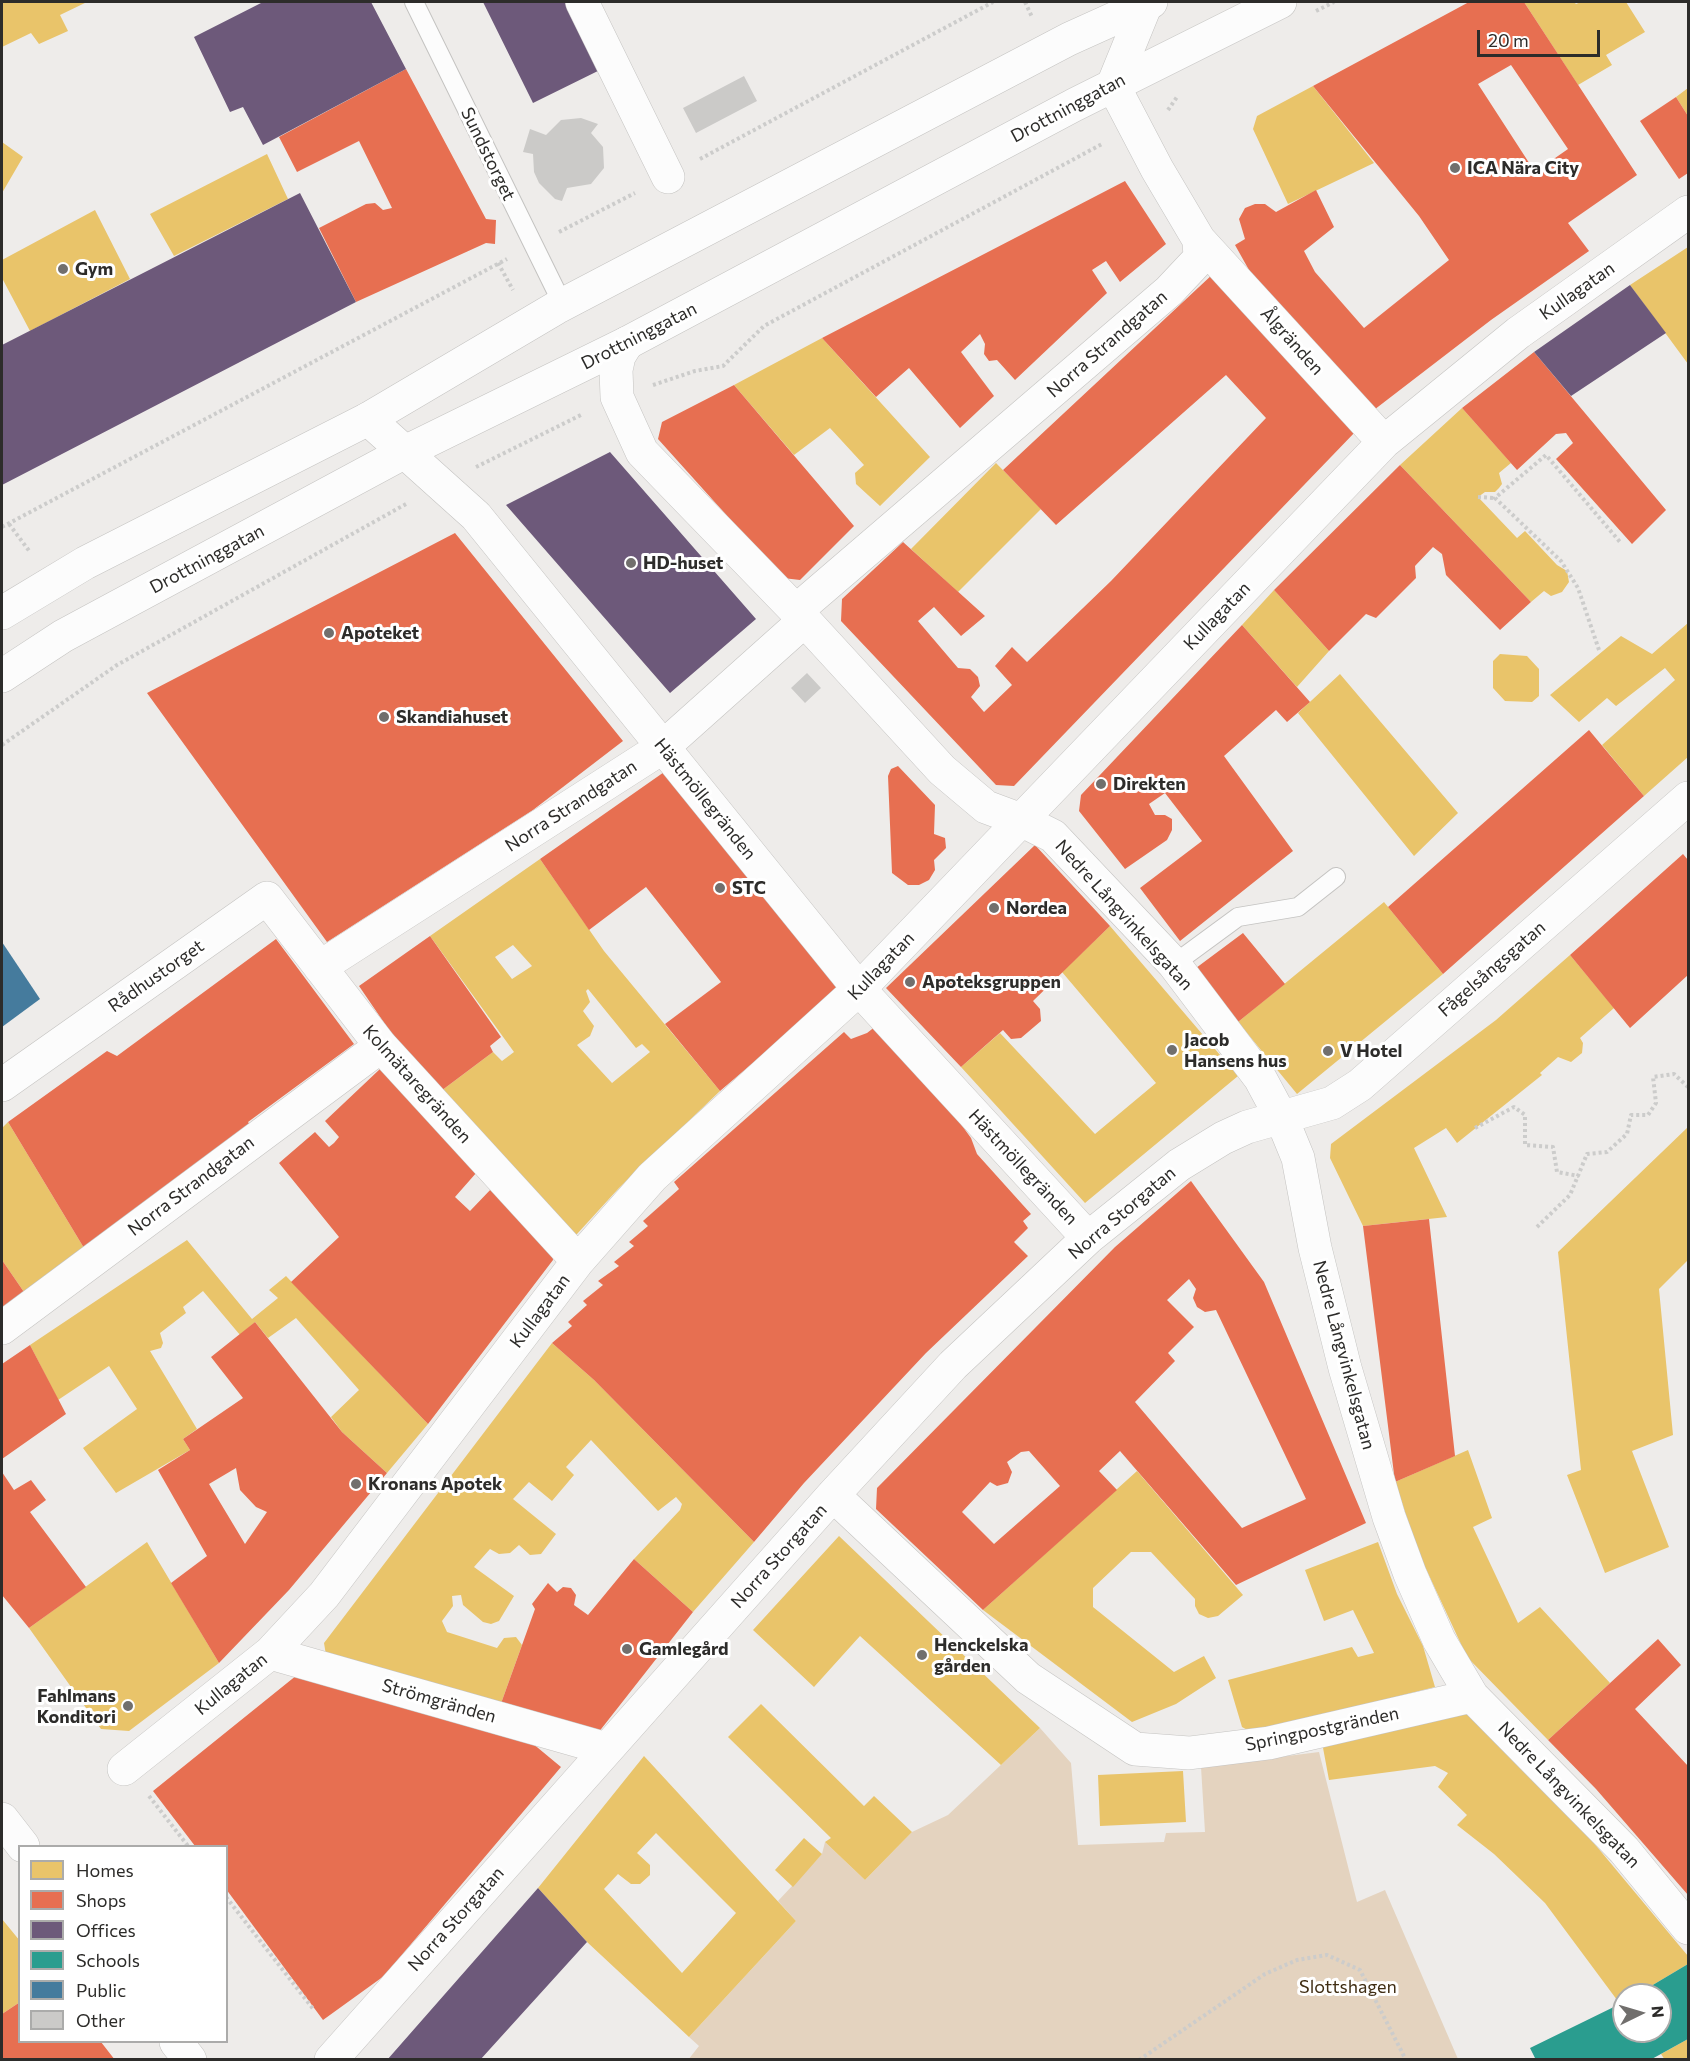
<!DOCTYPE html>
<html>
<head>
<meta charset="utf-8">
<style>
  body { margin:0 }
  #map { position:relative; width:1690px; height:2061px; overflow:hidden; background:#eeecea; font-family:Commissioner,sans-serif }
  canvas { display:block }
  .frame { position:absolute; inset:0; border:3px solid #2d2c2a; pointer-events:none }
  .legend { position:absolute; left:18px; top:1845px; width:210px; height:198px; box-sizing:border-box; background:#fff; border:2px solid #ababaa; margin:0; padding:8px 10px; list-style:none; font-size:18px; color:#2d2c2a }
  .legend li { display:flex; align-items:center; gap:12px; height:30px }
  .legend b { width:30px; border:2px solid #ababaa }
  .north { position:absolute; left:1612px; top:1983px; width:60px; height:60px; box-sizing:border-box; background:#fff; border:2px solid #ababaa; border-radius:50%; rotate:85deg; font-size:16px; font-weight:700; line-height:24px; text-align:center; color:#2d2c2a }
  .north::after { content:''; display:block; margin:auto; width:21px; height:27px; background:#716f6d; clip-path:polygon(50% 0,100% 100%,50% 72%,0 100%) }
  .scale { position:absolute; left:1477px; top:30px; width:123px; height:27px; box-sizing:border-box; border:3px solid #2d2c2a; border-top:0; padding-left:8px; font-size:18px; line-height:21px; white-space:nowrap; color:#2d2c2a; -webkit-text-stroke:4px #fff; paint-order:stroke }
</style>
</head>
<body>
<div id="map">
<canvas width="1690" height="2061"></canvas>
<div class="frame"></div>
<ul class="legend">
<li><b style="height:16px;background:#e9c46a"></b>Homes</li>
<li><b style="height:16px;background:#e76f51"></b>Shops</li>
<li><b style="height:16px;background:#6d597a"></b>Offices</li>
<li><b style="height:16px;background:#2a9d8f"></b>Schools</li>
<li><b style="height:16px;background:#457b9d"></b>Public</li>
<li><b style="height:16px;background:#cbcac8"></b>Other</li>
</ul>
<div class="north">N</div>
<div class="scale">20 m</div>
</div>
<script>
const ctx = document.querySelector('canvas').getContext('2d');
ctx.lineJoin = 'round';
function fillPath(path, color) { ctx.fillStyle = color; ctx.fill(path, 'evenodd'); }
const poly = rows => new Path2D(rows.map(r => 'M' + r).join(''));
function trace(path, color, width, dash) { ctx.strokeStyle = color; ctx.lineWidth = width; ctx.lineCap = dash ? 'butt' : 'round'; ctx.setLineDash(dash || []); ctx.stroke(path); }
function write(font, color, halo, rows, align = 'center') {
  ctx.font = font + ' Commissioner,sans-serif'; ctx.lineWidth = 6; ctx.setLineDash([]); ctx.textBaseline = 'middle'; ctx.strokeStyle = halo; ctx.fillStyle = color; for (const [text, x, y, turn = 0] of rows) {
    ctx.save(); ctx.translate(x, y); ctx.rotate((+turn || 0) * Math.PI / 180); ctx.textAlign = isNaN(turn) ? turn : align; if (halo) ctx.strokeText(text, 0, 0); ctx.fillText(text, 0, 0); ctx.restore();
  }
}
const green = poly([
  [1040,1728,1071,1763,1078,1845,1164,1842,1166,1833,1205,1832,1201,1767,1319,1752,1357,1902,1385,1890,1458,2059,688,2060,699,2046,689,2037,796,1921,778,1901,822,1854,825,1842,865,1880,912,1832,948,1815]
]);
const homes = poly([
  [2,2,87,2,60,15,68,31,39,44,31,33,2,47],
  [1524,2,1574,2,1576,4,1581,2,1626,2,1645,32,1606,55,1612,65,1578,85],
  [1313,86,1374,163,1288,204,1253,129,1257,116],
  [1688,88,1688,116,1676,97],
  [2,142,23,157,2,193],
  [267,154,288,199,174,256,150,214],
  [95,210,130,279,30,331,2,278,2,260],
  [1688,247,1688,364,1630,285],
  [822,338,930,457,880,506,856,484,855,473,864,465,830,428,794,455,734,385],
  [1462,408,1511,463,1499,473,1502,484,1499,488,1495,492,1485,492,1478,497,1517,538,1525,531,1557,565,1567,571,1569,582,1562,592,1551,596,1544,591,1531,602,1400,465],
  [996,463,1041,509,958,592,911,549],
  [1274,590,1329,651,1297,687,1242,625],
  [1688,623,1688,757,1644,796,1602,745,1675,680,1665,668,1616,706,1607,698,1579,722,1550,695,1621,636,1652,654],
  [1500,654,1527,656,1539,669,1539,696,1532,702,1505,701,1493,688,1493,661],
  [1340,674,1458,813,1414,856,1298,713],
  [540,859,604,951,720,1091,619,1188,577,1234,564,1234,437,1094,493,1052,502,1061,514,1052,430,936],
  [513,945,532,966,512,979,495,957],
  [588,989,636,1048,642,1044,650,1052,612,1083,577,1045,590,1036,594,1026,583,1011,590,1002,586,991],
  [1384,902,1443,974,1297,1094,1238,1022],
  [1110,926,1238,1076,1085,1203,961,1067,1000,1033,1095,1134,1156,1083,1062,972],
  [1570,955,1614,1008,1580,1038,1583,1043,1582,1053,1571,1062,1558,1057,1540,1073,1542,1075,1457,1143,1446,1128,1414,1148,1447,1217,1363,1226,1330,1158,1331,1144,1496,1020],
  [8,1122,87,1253,26,1295,2,1260,2,1128],
  [1688,1127,1688,1260,1659,1289,1673,1435,1632,1451,1669,1547,1605,1573,1567,1475,1581,1470,1558,1252],
  [187,1240,252,1319,278,1298,269,1290,286,1276,428,1424,387,1473,342,1432,331,1417,359,1390,296,1318,268,1338,255,1322,240,1335,203,1291,183,1307,186,1313,160,1333,163,1343,161,1348,150,1351,197,1429,183,1439,190,1450,116,1493,83,1448,137,1409,109,1366,58,1400,30,1345],
  [552,1343,594,1380,754,1542,693,1612,634,1559,680,1510,682,1504,676,1497,658,1511,591,1440,566,1467,574,1475,552,1501,529,1482,513,1499,556,1534,541,1554,530,1555,519,1545,510,1553,499,1554,490,1549,474,1567,514,1596,499,1621,491,1624,483,1622,463,1605,461,1595,452,1596,453,1606,442,1621,447,1632,497,1648,504,1638,516,1637,522,1645,499,1709,327,1661,324,1643],
  [1468,1450,1492,1518,1473,1527,1518,1623,1540,1607,1610,1683,1548,1740,1467,1657,1419,1554,1395,1482],
  [1137,1471,1243,1595,1218,1616,1208,1618,1199,1614,1195,1606,1195,1599,1151,1552,1131,1552,1093,1588,1093,1607,1174,1672,1204,1656,1216,1678,1176,1704,1132,1722,983,1610],
  [839,1536,1040,1728,1001,1765,860,1636,814,1687,753,1630],
  [147,1542,219,1663,129,1731,101,1729,29,1628],
  [1378,1542,1397,1594,1423,1646,1435,1687,1253,1733,1242,1727,1228,1680,1352,1647,1358,1657,1374,1653,1353,1610,1324,1621,1305,1570],
  [761,1704,864,1806,874,1796,912,1832,865,1880,825,1842,831,1838,728,1737],
  [1465,1711,1558,1800,1688,1956,1688,1964,1636,1995,1624,1995,1624,2002,1620,2004,1545,1903,1494,1854,1457,1825,1467,1815,1438,1787,1448,1773,1435,1766,1329,1780,1321,1737],
  [644,1756,796,1921,689,2037,587,1942,538,1888],
  [656,1833,736,1913,682,1973,604,1889,618,1874,631,1884,640,1884,650,1875,650,1865,637,1853],
  [1183,1771,1186,1822,1100,1826,1098,1775],
  [804,1838,822,1854,793,1887,775,1870],
  [2,1919,20,1941,20,2002,2,2014],
  [1688,2039,1688,2060,1665,2060,1661,2054]
]);
const shops = poly([
  [1469,2,1524,2,1637,175,1568,223,1589,251,1491,320,1370,413,1272,311,1235,245,1245,239,1239,219,1245,208,1255,204,1265,204,1276,212,1316,190,1334,227,1304,251,1315,272,1364,328,1449,260,1419,216,1313,86],
  [1511,65,1568,149,1535,172,1478,84],
  [406,69,486,219,496,220,495,244,486,243,356,302,319,228,366,204,375,203,383,210,392,208,359,141,297,172,279,137],
  [1676,97,1688,116,1688,173,1679,179,1640,121],
  [1125,181,1166,244,1120,282,1106,261,1092,270,1107,293,1015,380,997,360,989,361,984,354,985,344,980,334,961,352,994,396,960,428,909,368,876,397,822,338],
  [1214,273,1357,430,1014,786,996,785,841,621,842,599,903,542,985,616,961,636,934,607,918,621,958,668,970,669,978,677,980,686,971,697,984,712,1012,685,995,666,1012,647,1027,662,1111,581,1266,418,1226,375,1056,525,1003,470],
  [1534,352,1666,510,1632,544,1556,459,1573,443,1566,433,1556,434,1517,470,1462,408],
  [734,385,854,526,800,580,783,578,658,439,662,422],
  [1400,465,1531,602,1500,630,1446,575,1442,554,1433,547,1415,566,1416,578,1376,618,1366,614,1329,651,1274,590],
  [455,533,623,741,533,810,327,942,147,693],
  [1242,625,1310,702,1287,722,1276,710,1224,756,1293,851,1180,941,1140,888,1202,841,1165,793,1149,804,1155,815,1165,815,1172,819,1172,830,1167,840,1125,869,1079,811,1081,795],
  [1589,730,1644,796,1443,974,1388,907],
  [898,766,935,805,934,834,945,838,946,848,934,860,935,870,929,880,919,885,908,885,892,873,888,776,891,769],
  [667,770,842,987,720,1091,665,1024,721,982,646,887,589,930,540,859],
  [1035,845,1110,926,1033,1001,1040,1009,1041,1021,1021,1038,1011,1039,1003,1030,961,1067,886,988],
  [1683,854,1688,860,1688,975,1630,1028,1570,955],
  [1243,933,1285,984,1238,1022,1196,968],
  [430,936,501,1037,490,1046,493,1052,437,1094,417,1071,359,986],
  [276,939,354,1044,248,1122,255,1132,87,1253,8,1122,107,1051,117,1056],
  [876,1026,955,1116,971,1138,977,1154,1031,1214,1023,1221,1028,1228,1014,1242,1028,1256,926,1353,804,1483,754,1542,594,1380,552,1343,572,1326,568,1322,587,1305,583,1301,603,1285,598,1281,619,1266,614,1262,634,1246,629,1242,648,1226,643,1221,679,1189,674,1182,844,1032,851,1039,867,1033],
  [380,1069,477,1172,455,1197,470,1211,492,1188,552,1250,553,1260,428,1424,291,1282,339,1237,279,1163,315,1132,329,1147,334,1143,339,1137,325,1121],
  [1191,1181,1264,1282,1366,1523,1236,1585,1120,1451,1099,1471,1117,1490,983,1610,876,1509,877,1488,1115,1247],
  [1189,1279,1196,1289,1193,1298,1197,1307,1205,1312,1216,1310,1306,1499,1242,1528,1135,1402,1175,1361,1168,1353,1194,1327,1167,1300],
  [1029,1451,1060,1486,994,1544,962,1512,990,1482,997,1486,1008,1483,1012,1472,1007,1462,1021,1452],
  [1429,1219,1455,1456,1395,1482,1363,1226],
  [2,1260,26,1295,2,1312],
  [255,1322,342,1432,387,1473,289,1590,219,1663,171,1583,207,1556,158,1470,190,1450,183,1439,243,1398,211,1357],
  [236,1468,240,1490,256,1507,267,1512,245,1544,209,1484],
  [30,1345,66,1414,2,1459,2,1364],
  [2,1472,14,1490,31,1480,46,1500,30,1512,86,1587,29,1628,2,1595],
  [634,1559,693,1612,598,1733,499,1709,535,1609,532,1604,548,1583,557,1592,563,1587,571,1588,576,1595,574,1605,588,1615],
  [1658,1639,1681,1665,1635,1709,1688,1766,1688,1895,1596,1789,1548,1740],
  [297,1675,526,1738,561,1767,384,1976,323,2020,226,1889,226,1846,195,1846,153,1791],
  [20,2002,20,2042,101,2042,115,2060,2,2060,2,2014]
]);
const offices = poly([
  [263,2,371,2,406,69,263,145,243,107,230,112,194,37],
  [483,2,574,2,606,67,533,103],
  [300,193,356,302,2,485,2,345],
  [1630,285,1666,333,1571,396,1534,352],
  [610,452,756,619,670,693,506,505],
  [538,1888,587,1942,480,2060,387,2060]
]);
const schools = poly([
  [1688,1964,1688,2039,1650,2060,1536,2060,1530,2048,1624,2002,1624,2031,1660,2031,1660,1995,1636,1995]
]);
const public = poly([
  [2,942,40,999,2,1027]
]);
const building = poly([
  [744,76,757,101,696,133,683,108],
  [581,118,598,124,591,133,603,147,604,168,591,184,567,188,562,201,555,199,539,183,534,172,533,154,523,152,530,129,546,135,561,120],
  [807,673,821,688,805,703,791,688]
]);
const path = poly([
  [1025,2,1032,17],
  [1316,11,1334,2],
  [1168,110,1177,97],
  [700,159,993,2],
  [559,232,635,193],
  [498,263,513,290],
  [653,385,695,371,723,366,764,326,1102,144],
  [476,467,583,414],
  [1478,497,1495,498],
  [9,524,30,552],
  [2,527,507,259],
  [1599,650,1578,588,1561,561,1495,498,1546,455,1620,542],
  [2,745,117,665,406,504],
  [1475,1128,1514,1107,1525,1115,1525,1145,1553,1147,1557,1172,1579,1176],
  [1537,1227,1570,1195,1587,1154,1607,1152,1627,1134,1631,1115,1648,1115,1656,1103,1653,1077,1674,1074,1688,1087],
  [149,1796,188,1846],
  [226,1897,314,2010],
  [1139,2060,1265,1974,1297,1960,1327,1955,1360,1970,1406,2060]
]);
const lane = poly([
  [414,2,563,305],
  [1174,964,1238,917,1298,907,1336,877]
]);
const street = poly([
  [582,2,668,177],
  [1199,240,1384,442],
  [627,343,619,356,616,370,617,397,642,452,796,611,942,770,986,807,1021,820,1053,836,1174,964,1260,1078,1282,1119,1298,1158,1315,1248,1345,1368,1389,1517,1410,1574,1439,1640,1472,1696,1624,1850,1688,1928],
  [368,419,476,516,859,989,1088,1238],
  [796,611,1169,291,1200,258,1199,240,1157,169,1113,85,1146,4],
  [320,967,663,747,804,621],
  [2,1085,267,898,381,1046,578,1261],
  [2,1328,381,1046],
  [833,1495,1028,1678,1135,1749,1189,1753,1269,1743,1472,1696],
  [270,1653,607,1749],
  [124,1769,270,1653,324,1595,578,1261,652,1177,859,989,1384,442,1518,333,1688,212],
  [2,1819,23,1846],
  [176,2042,190,2060],
  [331,2060,833,1495,953,1365,1088,1238,1179,1165,1223,1138,1247,1127,1332,1103,1360,1085,1688,798]
]);
const secondary = poly([
  [2,613,85,563,368,419,556,308,1069,39,1151,2],
  [2,676,63,636,403,453,627,343,1074,105,1280,2]
]);
const markers = [
  [1455,168,6,"#716f6d"],
  [63,269,6,"#716f6d"],
  [631,563,6,"#716f6d"],
  [329,633,6,"#716f6d"],
  [384,717,6,"#716f6d"],
  [1101,784,6,"#716f6d"],
  [720,888,6,"#716f6d"],
  [994,908,6,"#716f6d"],
  [910,982,6,"#716f6d"],
  [1172,1050,6,"#716f6d"],
  [1328,1051,6,"#716f6d"],
  [356,1484,6,"#716f6d"],
  [627,1649,6,"#716f6d"],
  [922,1655,6,"#716f6d"],
  [128,1706,6,"#716f6d"]
];
const streetNames = [
  ["Drottninggatan",1068,108,-28],
  ["Sundstorget",488,154,64],
  ["Kullagatan",1577,291,-35],
  ["Drottninggatan",639,336,-27],
  ["Ålgränden",1292,341,48],
  ["Norra Strandgatan",1107,344,-41],
  ["Drottninggatan",207,559,-28],
  ["Kullagatan",1217,616,-46],
  ["Hästmöllegränden",705,799,51],
  ["Norra Strandgatan",571,806,-33],
  ["Nedre Långvinkelsgatan",1124,915,48],
  ["Kullagatan",881,966,-46],
  ["Fågelsångsgatan",1492,969,-41],
  ["Rådhustorget",156,976,-35],
  ["Kolmätaregränden",417,1084,48],
  ["Hästmöllegränden",1023,1167,47],
  ["Norra Strandgatan",191,1186,-37],
  ["Norra Storgatan",1122,1213,-40],
  ["Kullagatan",540,1311,-53],
  ["Nedre Långvinkelsgatan",1344,1355,75],
  ["Norra Storgatan",779,1556,-48],
  ["Kullagatan",231,1684,-39],
  ["Strömgränden",439,1701,16],
  ["Springpostgränden",1322,1729,-12],
  ["Nedre Långvinkelsgatan",1569,1795,46],
  ["Norra Storgatan",456,1919,-48]
];
const poiNames = [
  ["ICA Nära City",1467,168],
  ["Gym",75,269],
  ["HD-huset",643,563],
  ["Apoteket",341,633],
  ["Skandiahuset",396,717],
  ["Direkten",1113,784],
  ["STC",732,888],
  ["Nordea",1006,908],
  ["Apoteksgruppen",922,982],
  ["Jacob",1184,1040],
  ["Hansens hus",1184,1061],
  ["V Hotel",1340,1051],
  ["Kronans Apotek",368,1484],
  ["Henckelska",934,1645],
  ["gården",934,1666],
  ["Gamlegård",639,1649],
  ["Fahlmans",116,1696,"right"],
  ["Konditori",116,1717,"right"]
];
const parkNames = [
  ["Slottshagen",1348,1987]
];
fillPath(green, '#e4d3bf');
fillPath(homes, '#e9c46a');
fillPath(shops, '#e76f51');
fillPath(offices, '#6d597a');
fillPath(schools, '#2a9d8f');
fillPath(public, '#457b9d');
fillPath(building, '#cbcac8');
trace(lane, '#c4c3c1', 20);
trace(street, '#c4c3c1', 34);
trace(secondary, '#c4c3c1', 34);
trace(path, '#cccccb', 4, [3, 3]);
trace(lane, '#fcfcfc', 18);
trace(street, '#fcfcfc', 33);
trace(secondary, '#fcfcfc', 33);
for (const [x, y, r, color] of markers) { const dot = new Path2D(); dot.arc(x, y, r, 0, 2 * Math.PI); ctx.fillStyle = color; ctx.fill(dot); trace(dot, '#fff', 2); }
write('18px', '#2d2c2a', '#fff', streetNames);
write('bold 18px', '#2d2c2a', '#fff', poiNames, 'left');
write('18px', '#402e14', '#fff', parkNames);
</script>
</body>
</html>
